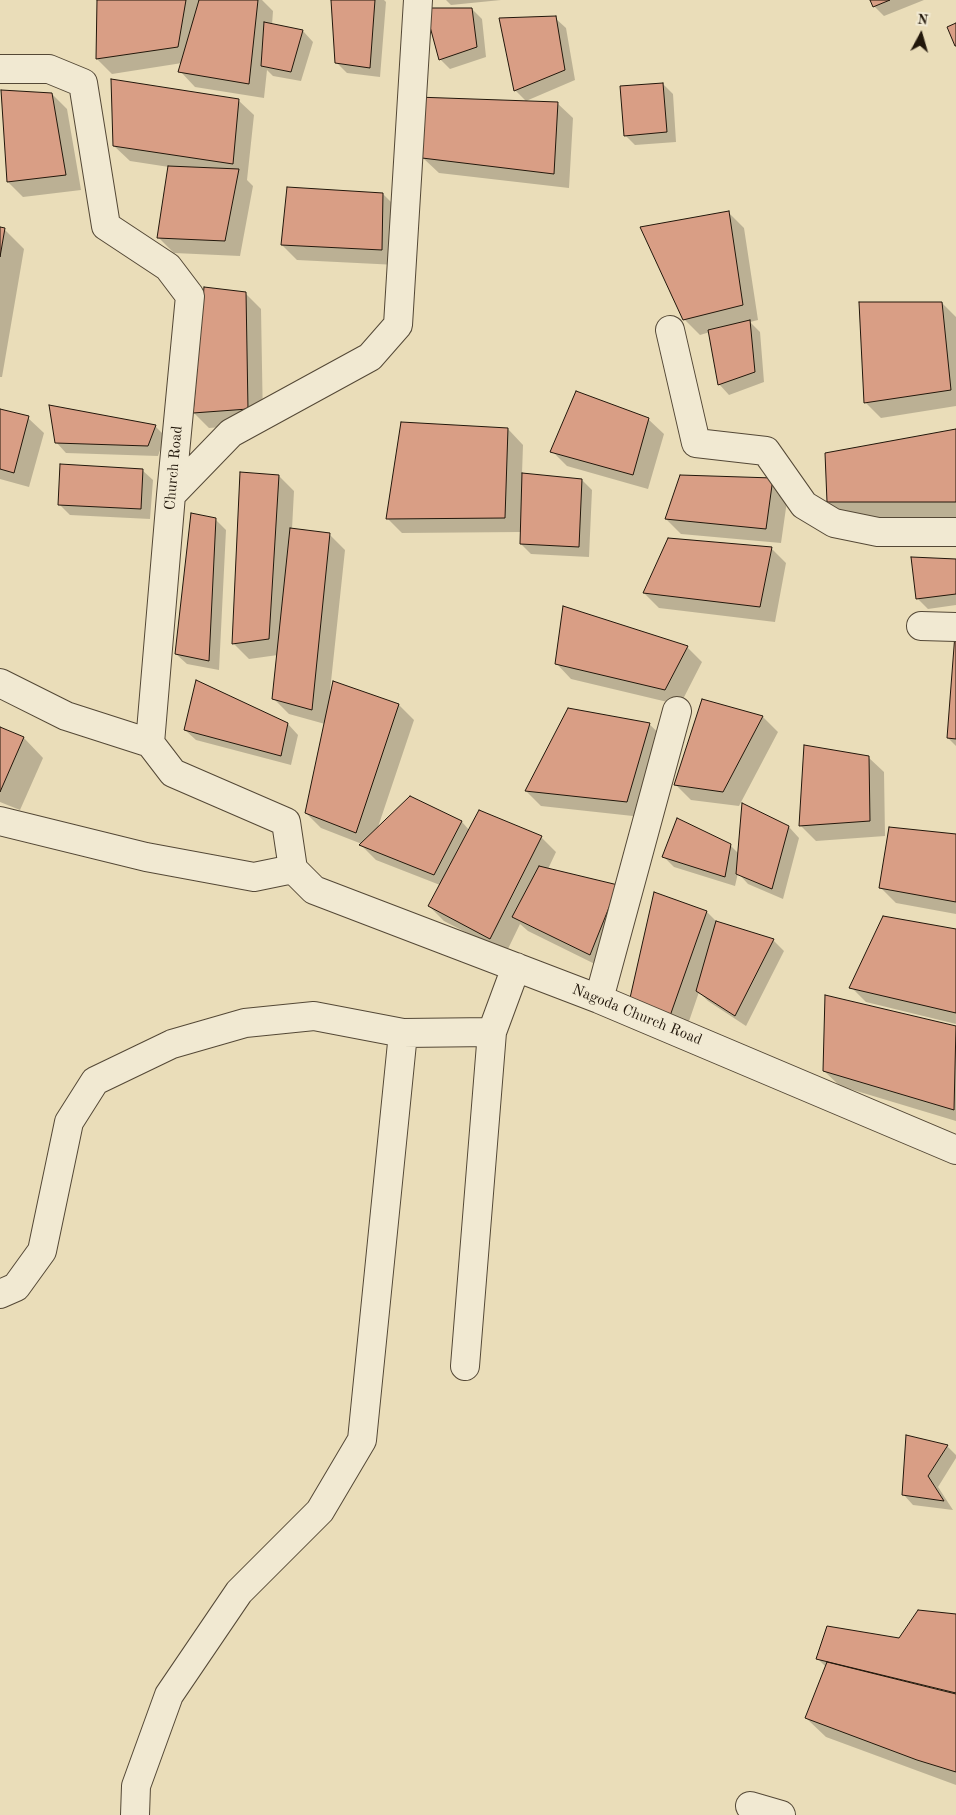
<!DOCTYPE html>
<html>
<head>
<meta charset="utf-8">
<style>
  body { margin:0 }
  #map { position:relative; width:956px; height:1815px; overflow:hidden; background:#eaddb9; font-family:"Old Standard TT",serif }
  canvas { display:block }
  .north { position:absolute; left:896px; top:10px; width:50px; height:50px; -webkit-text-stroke:4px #f1e9d2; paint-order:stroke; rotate:6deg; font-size:14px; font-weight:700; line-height:20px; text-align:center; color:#22170b }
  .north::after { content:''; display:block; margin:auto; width:18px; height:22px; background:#22170b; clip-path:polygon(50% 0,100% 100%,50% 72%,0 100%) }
</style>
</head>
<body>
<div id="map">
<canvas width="956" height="1815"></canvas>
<div class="north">N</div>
</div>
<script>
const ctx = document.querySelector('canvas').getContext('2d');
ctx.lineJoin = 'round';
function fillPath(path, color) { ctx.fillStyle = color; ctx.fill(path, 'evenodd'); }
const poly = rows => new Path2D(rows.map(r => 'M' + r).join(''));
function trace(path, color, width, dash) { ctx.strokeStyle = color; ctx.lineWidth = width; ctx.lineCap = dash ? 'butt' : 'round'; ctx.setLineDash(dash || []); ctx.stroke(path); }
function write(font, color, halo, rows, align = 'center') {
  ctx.font = font + ' "Old Standard TT",serif'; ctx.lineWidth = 4.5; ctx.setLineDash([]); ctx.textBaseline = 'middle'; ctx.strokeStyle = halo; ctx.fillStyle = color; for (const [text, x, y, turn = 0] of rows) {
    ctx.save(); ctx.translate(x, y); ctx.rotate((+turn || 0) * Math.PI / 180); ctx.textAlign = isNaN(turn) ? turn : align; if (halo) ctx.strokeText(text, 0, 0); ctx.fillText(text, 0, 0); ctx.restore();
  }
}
const shadow = poly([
  [99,0,262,0,273,11,272,25,303,31,313,42,301,81,273,76,267,70,264,98,195,87,180,71,182,63,112,74,97,59],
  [332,0,384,0,386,2,380,77,347,73,336,62],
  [446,0,501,0,451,5],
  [871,0,924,0,884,16,874,6],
  [472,9,482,19,486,57,450,69,440,59],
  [555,18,566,28,575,80,526,101,515,90],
  [663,84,673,94,676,142,635,145,625,135],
  [52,94,67,109,81,190,23,197,8,182],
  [238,100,254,115,247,180,253,186,240,256,174,253,159,238,169,167,130,161,114,146],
  [557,103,573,118,569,188,439,173,423,158],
  [383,194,398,209,397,265,297,260,282,245],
  [729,213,744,228,758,320,750,322,760,332,764,382,729,395,719,384,710,332,700,335,684,319],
  [0,228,4,229,24,249,2,377,0,377],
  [245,293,261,309,263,424,209,428,194,413],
  [942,303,956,317,956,406,881,418,866,403],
  [0,410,28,418,44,433,29,487,0,479],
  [648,419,664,434,648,489,567,466,552,451],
  [155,426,165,436,158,456,66,453,56,442],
  [508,429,523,445,522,474,582,480,592,490,589,557,531,554,521,544,521,532,402,533,387,518],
  [956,431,956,517,844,517,828,502],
  [142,470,153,480,150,519,70,515,59,504],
  [279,476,294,491,292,529,330,535,345,550,330,691,399,705,414,720,377,830,410,797,462,822,470,831,541,837,556,852,548,869,617,886,605,969,528,931,520,924,506,953,444,921,429,906,440,885,376,860,361,845,362,844,321,828,306,813,325,724,289,714,274,699,278,655,249,659,233,643],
  [772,479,788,494,781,543,681,534,666,519],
  [215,519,226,530,219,670,187,664,176,654],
  [771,548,786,563,775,622,659,608,644,593],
  [956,560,956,605,928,609,918,599],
  [956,638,956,746,948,738],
  [687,647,702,662,680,705,571,679,556,663],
  [702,701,763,717,778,732,739,806,691,800,676,785],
  [288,724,298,735,291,765,196,740,185,730],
  [649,724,665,739,642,817,541,806,526,791],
  [0,728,24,738,43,758,20,810,0,802],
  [868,757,884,772,885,836,816,841,800,825],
  [743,805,789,827,799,838,783,899,748,884,738,873,735,886,674,867,664,857,730,845,739,854],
  [956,835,956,914,896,903,881,888],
  [707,912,718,923,774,941,784,951,746,1026,708,1001,699,992,686,1030,647,1013],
  [956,930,956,1024,866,1002,851,987],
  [826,996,956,1028,956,1121,840,1086,824,1071],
  [947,1446,956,1455,956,1458,938,1487,953,1510,913,1505,903,1494],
  [956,1615,956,1785,826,1737,806,1718,826,1667,818,1659,900,1639],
  [900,1678,946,1689,946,1692,899,1682]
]);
const building = poly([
  [97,0,186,0,178,47,96,59,97,0],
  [199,0,258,0,249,84,178,72,199,0],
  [331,0,375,0,370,68,335,63,331,0],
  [870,0,890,0,873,7,870,0],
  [425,8,472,8,477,47,439,60,425,8],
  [556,16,565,70,514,91,499,18,556,16],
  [264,22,303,30,291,72,261,66,264,22],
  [956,23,956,46,955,46,947,27,956,23],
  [111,79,239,99,233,164,113,146,111,79],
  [663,83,667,132,624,136,620,86,663,83],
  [1,90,52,93,66,175,7,182,1,90],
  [416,97,558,102,554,174,422,158,416,97],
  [168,166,239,169,225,241,157,238,168,166],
  [287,187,383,193,382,250,281,245,287,187],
  [729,211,743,305,683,320,640,227,729,211],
  [0,227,5,228,0,257,0,227],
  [204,287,246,292,248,409,193,413,204,287],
  [859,302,942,302,951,390,864,403,859,302],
  [750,320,755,372,718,385,708,330,750,320],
  [576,391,649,418,633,475,550,452,576,391],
  [49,405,156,425,148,446,55,443,49,405],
  [0,409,29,416,14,473,0,469,0,409],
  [401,422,508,428,505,518,386,519,401,422],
  [956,429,956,502,827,502,825,453,956,429],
  [60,464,143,469,141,509,58,505,60,464],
  [240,472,279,475,269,639,232,644,240,472],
  [522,473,582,479,579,547,520,544,522,473],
  [680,475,773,478,766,529,665,519,680,475],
  [191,513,216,518,209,661,175,654,191,513],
  [290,528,330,533,312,710,272,699,290,528],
  [668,538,772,547,760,607,643,593,668,538],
  [911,557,956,559,956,594,916,599,911,557],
  [563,606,688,646,665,690,555,664,563,606],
  [955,634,956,634,956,739,947,738,955,634],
  [196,680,288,723,281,756,184,730,196,680],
  [333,681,399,704,356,833,305,813,333,681],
  [702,699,763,716,723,792,674,785,702,699],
  [568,708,650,723,627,802,525,791,568,708],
  [0,727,24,737,0,792,0,727],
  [804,745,869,756,870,821,799,826,804,745],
  [410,796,462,821,434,875,359,845,410,796],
  [742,803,789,826,772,889,736,874,742,803],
  [479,810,542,836,490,939,428,906,479,810],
  [677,818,731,844,725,877,662,857,677,818],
  [889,827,956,834,956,902,879,888,889,827],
  [539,866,618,885,590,955,512,917,539,866],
  [654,892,707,911,670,1016,630,998,654,892],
  [883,916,956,929,956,1013,849,988,883,916],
  [716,921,774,939,735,1016,696,991,716,921],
  [825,995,956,1026,954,1110,823,1071,825,995],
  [906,1435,948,1445,928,1476,944,1501,902,1495,906,1435],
  [918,1610,956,1614,956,1693,816,1659,827,1626,899,1638,918,1610],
  [827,1662,956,1694,956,1772,917,1760,805,1718,827,1662]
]);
const minor = poly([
  [0,69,49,69,83,83,106,226,168,267,190,296,171,495,150,743,173,773,286,822,293,869,314,890,599,999,956,1150],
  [670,330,696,443,766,451,804,505,834,523,878,532,956,532],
  [171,495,231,433,370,357,398,325,418,0],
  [921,626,956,627],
  [0,683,66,716,150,743],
  [0,821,146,857,254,877,293,869],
  [599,999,677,711],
  [0,1294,16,1287,42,1251,69,1122,95,1081,172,1044,245,1023,314,1016,403,1033,492,1032,516,967],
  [465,1366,492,1032],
  [750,1806,781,1815],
  [135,1815,136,1786,169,1695,239,1592,320,1511,362,1440,403,1033]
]);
const streetNames = [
  ["Church Road",174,468,-85],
  ["Nagoda Church Road",637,1015,22]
];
fillPath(shadow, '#0003');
fillPath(building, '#d99e85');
trace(building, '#22170b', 1);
trace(minor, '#544836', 30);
trace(minor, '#f1e9d2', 28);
write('15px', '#22170b', '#f1e9d2', streetNames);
</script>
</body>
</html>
